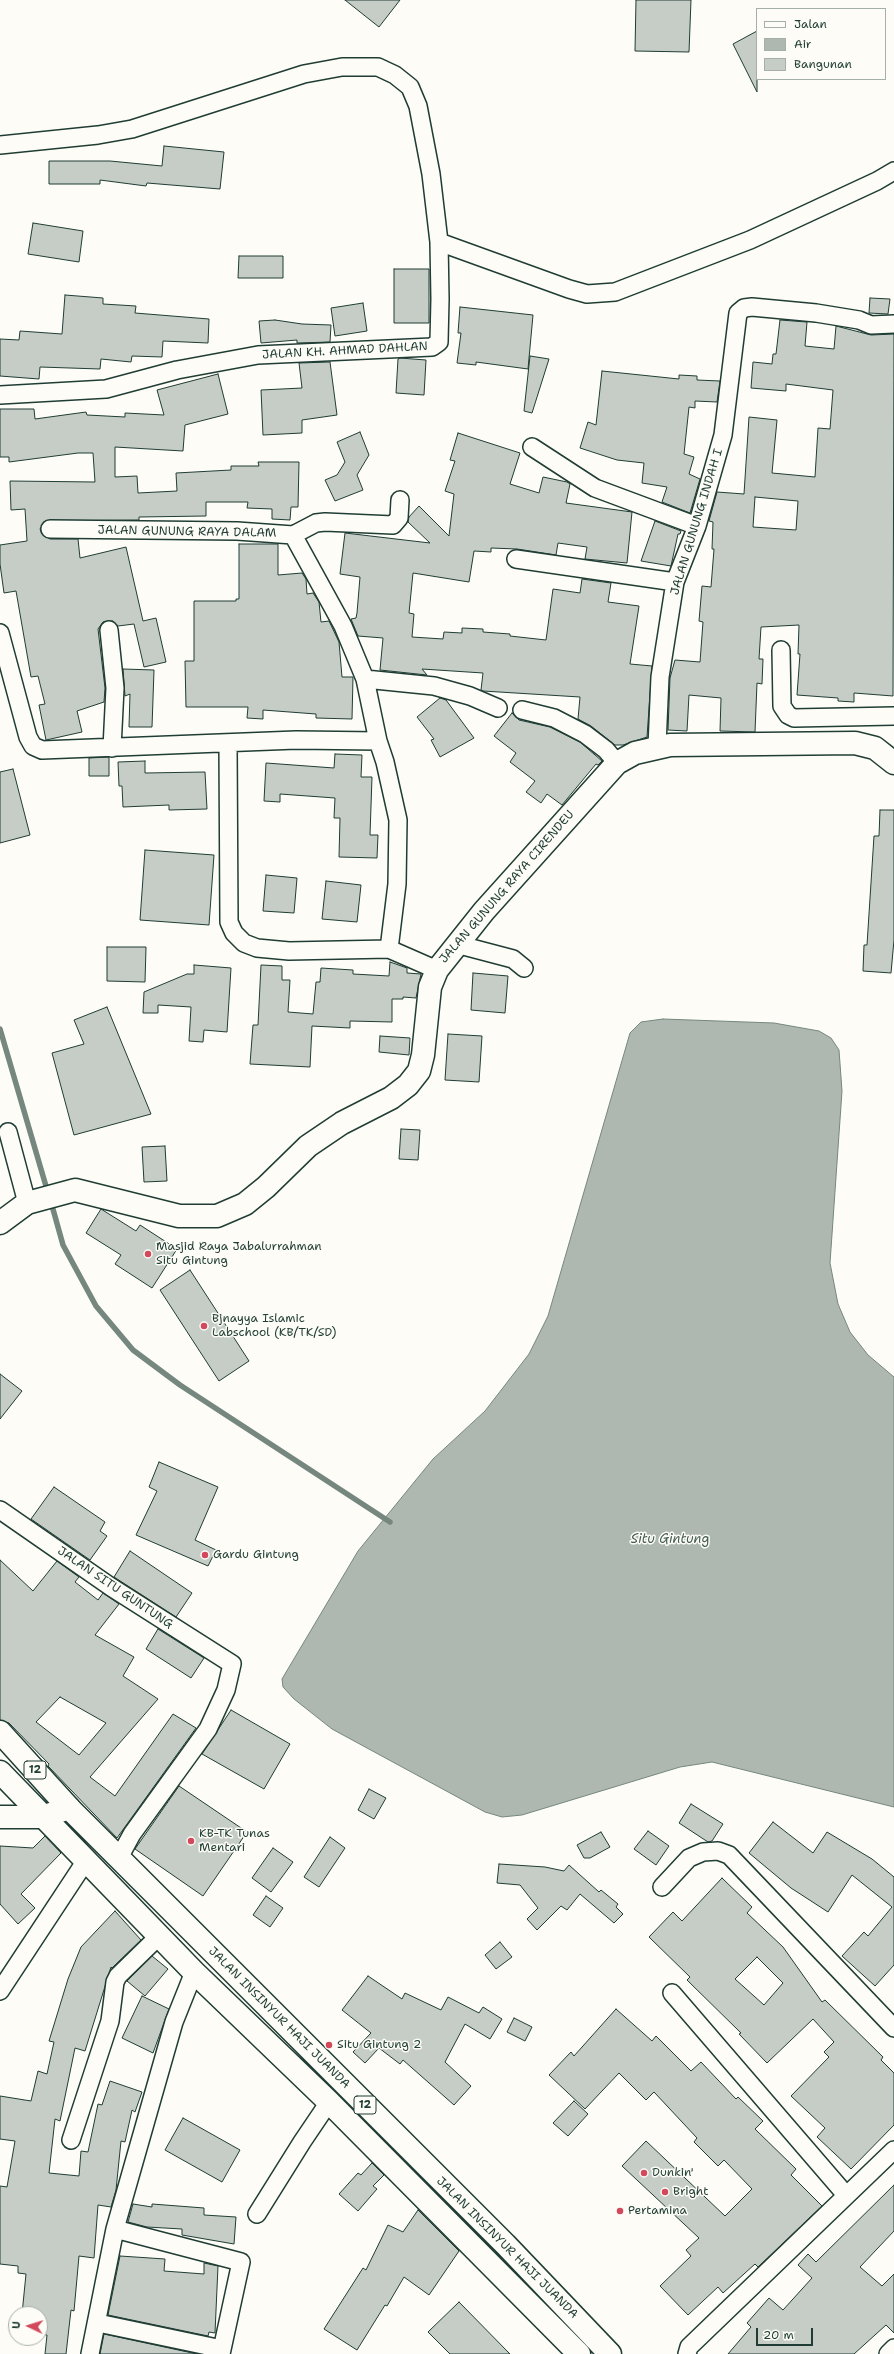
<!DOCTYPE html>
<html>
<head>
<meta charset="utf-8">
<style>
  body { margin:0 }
  #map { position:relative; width:894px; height:2354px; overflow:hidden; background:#fdfcf7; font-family:"Shantell Sans",sans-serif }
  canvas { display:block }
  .legend { position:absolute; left:756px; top:8px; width:130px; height:72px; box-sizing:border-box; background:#fdfcf7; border:1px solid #a4b0a9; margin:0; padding:5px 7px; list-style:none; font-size:12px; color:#1f3d34 }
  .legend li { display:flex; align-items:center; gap:8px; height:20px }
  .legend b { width:20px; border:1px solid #a4b0a9 }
  .north { position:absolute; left:8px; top:2306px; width:40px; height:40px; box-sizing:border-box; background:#fdfcf7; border:1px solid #a4b0a9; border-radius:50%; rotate:274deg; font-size:11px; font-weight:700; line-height:16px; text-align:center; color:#1f3d34 }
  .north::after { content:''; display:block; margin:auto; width:14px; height:18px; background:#d1495b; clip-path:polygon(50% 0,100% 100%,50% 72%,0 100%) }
  .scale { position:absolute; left:756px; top:2328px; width:57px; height:18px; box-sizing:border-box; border:2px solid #1f3d34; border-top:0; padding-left:5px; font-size:12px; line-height:14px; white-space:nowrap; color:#1f3d34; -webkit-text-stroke:3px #fdfcf7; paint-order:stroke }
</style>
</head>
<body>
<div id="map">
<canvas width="894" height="2354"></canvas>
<ul class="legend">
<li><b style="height:5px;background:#fdfcf7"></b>Jalan</li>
<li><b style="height:11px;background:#aeb8b1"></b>Air</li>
<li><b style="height:11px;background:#c6cdc7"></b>Bangunan</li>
</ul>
<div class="north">U</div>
<div class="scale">20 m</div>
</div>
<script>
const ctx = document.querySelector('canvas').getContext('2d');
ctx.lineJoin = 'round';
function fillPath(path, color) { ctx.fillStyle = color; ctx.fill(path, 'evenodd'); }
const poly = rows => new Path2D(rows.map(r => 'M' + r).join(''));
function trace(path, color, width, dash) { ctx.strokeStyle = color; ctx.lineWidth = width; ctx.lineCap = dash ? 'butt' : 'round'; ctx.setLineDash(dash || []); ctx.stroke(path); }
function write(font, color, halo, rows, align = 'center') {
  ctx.font = font + ' "Shantell Sans",sans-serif'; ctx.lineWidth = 3; ctx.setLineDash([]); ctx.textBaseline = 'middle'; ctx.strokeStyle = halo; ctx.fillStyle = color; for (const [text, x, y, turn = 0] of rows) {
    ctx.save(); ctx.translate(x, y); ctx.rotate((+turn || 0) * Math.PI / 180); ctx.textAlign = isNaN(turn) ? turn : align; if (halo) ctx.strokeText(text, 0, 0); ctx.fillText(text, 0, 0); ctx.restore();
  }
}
const water = poly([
  [663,1019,774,1023,819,1031,831,1038,839,1050,842,1091,830,1263,838,1304,850,1332,868,1355,894,1377,894,1807,712,1762,680,1767,522,1815,502,1817,485,1812,332,1729,294,1699,283,1687,282,1679,358,1551,433,1459,485,1411,529,1354,548,1316,630,1033,641,1022,663,1019]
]);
const stream = poly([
  [0,1029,48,1193],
  [51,1202,63,1245,96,1306,133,1350,180,1385,390,1522]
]);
const building = poly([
  [345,0,400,0,379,27,345,0],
  [636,0,691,0,689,52,635,51,636,0],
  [757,31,757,92,733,44,757,31],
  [164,146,224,152,220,189,147,183,146,186,100,180,100,184,49,184,49,161,110,161,162,166,164,146],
  [33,223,83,231,79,262,28,254,33,223],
  [239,256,283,256,283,278,238,278,239,256],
  [394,269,429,269,429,323,394,323,394,269],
  [65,295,103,298,103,304,136,306,135,313,209,319,208,343,163,341,162,357,132,356,131,362,101,359,100,369,40,367,39,379,0,376,0,339,19,340,20,331,62,334,65,295],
  [870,298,890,299,888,314,869,313,870,298],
  [363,303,367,331,335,336,331,308,363,303],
  [460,307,533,315,528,369,476,362,476,365,457,363,461,333,458,333,460,307],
  [275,320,302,324,331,325,330,342,297,343,297,340,261,343,259,321,275,320],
  [780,320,807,322,805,346,834,349,836,326,871,335,894,334,893,696,854,693,854,702,838,701,838,698,797,695,800,654,798,654,799,625,761,627,759,659,763,659,762,684,757,683,755,732,720,731,721,698,689,695,687,731,668,730,670,678,675,660,700,662,703,622,699,621,702,586,711,587,714,549,712,549,713,522,709,521,717,492,744,494,749,417,777,420,772,473,815,477,818,428,830,429,833,390,786,384,786,391,751,388,753,362,772,364,773,354,776,354,780,320],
  [755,497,798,501,796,530,753,527,755,497],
  [530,356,549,359,532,413,524,411,530,356],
  [400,358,426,360,424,395,396,393,398,359,400,358],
  [330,362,337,415,302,420,302,433,263,435,261,390,302,388,299,363,330,362],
  [602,371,679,379,679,375,697,376,697,380,720,381,717,402,695,401,695,408,689,407,684,454,694,457,689,474,700,479,690,513,662,502,667,487,642,483,644,463,617,460,580,448,588,422,596,425,602,371],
  [218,374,228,414,185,425,183,451,115,447,115,477,137,476,138,493,177,491,176,473,231,470,231,466,259,466,258,462,299,462,298,507,291,507,290,520,272,519,272,509,247,508,248,502,206,502,206,516,139,517,139,520,45,521,40,529,42,534,50,539,78,539,80,558,126,547,143,621,156,618,166,662,144,667,134,624,118,626,113,621,103,622,98,629,105,688,104,702,77,711,82,732,46,740,39,705,45,704,38,676,31,677,16,591,4,593,0,564,0,545,27,541,25,509,11,510,10,481,95,482,93,453,78,453,9,462,9,457,0,457,0,409,34,409,35,419,86,412,87,415,125,417,125,413,164,415,157,390,218,374],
  [360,432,369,455,357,475,363,490,335,501,325,480,337,475,345,462,337,442,360,432],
  [458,433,520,453,510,484,539,493,543,477,567,482,570,484,566,503,632,512,627,563,585,559,587,547,558,543,556,555,517,549,491,548,491,552,474,551,469,582,413,573,409,613,414,614,412,637,443,639,444,632,462,633,462,628,483,629,483,632,510,634,510,636,546,640,553,589,580,593,582,579,611,583,608,602,639,606,630,664,652,666,647,737,623,745,615,745,591,726,578,719,580,697,483,691,481,690,483,673,422,669,427,675,380,670,383,638,358,636,351,619,356,618,357,613,360,577,340,574,345,533,430,543,408,522,409,517,419,506,449,536,454,494,445,491,455,461,450,460,458,433],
  [655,521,681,531,680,534,678,534,671,566,641,561,655,521],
  [239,544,278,544,278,575,302,573,306,579,307,594,313,593,319,602,321,622,329,621,339,642,342,677,353,677,352,719,316,718,316,714,263,710,263,719,247,718,248,707,186,707,185,661,194,661,194,601,236,601,236,599,239,599,239,544],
  [123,669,154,670,152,727,129,727,130,694,125,696,123,669],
  [440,698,446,700,474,738,440,757,431,740,434,739,417,717,440,698],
  [512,713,519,720,550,727,580,742,602,761,598,765,596,764,562,805,547,794,541,803,526,792,535,781,510,762,516,753,494,736,512,713],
  [335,754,362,755,361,777,372,777,370,835,378,835,377,858,339,857,340,818,334,818,335,798,280,794,280,802,264,801,266,763,334,768,335,754],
  [109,757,109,776,89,776,89,758,109,757],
  [145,761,145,773,205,772,207,809,169,810,169,805,123,807,122,786,119,786,118,762,145,761],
  [13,769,30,835,0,843,0,772,13,769],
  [880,810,894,810,894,940,891,973,863,971,864,945,867,945,874,836,879,836,880,810],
  [145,850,214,855,209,925,140,920,145,850],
  [266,875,297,878,294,913,263,911,266,875],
  [326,881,361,885,357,922,322,919,326,881],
  [107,947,146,947,145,982,107,981,107,947],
  [390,962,407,968,407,973,421,974,416,998,403,997,403,999,392,999,392,1022,350,1021,350,1028,312,1026,310,1067,250,1064,253,1025,258,1025,261,965,282,966,282,980,290,980,288,1012,313,1014,316,982,320,982,321,968,353,970,353,974,389,976,390,962],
  [194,965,231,968,227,1032,204,1030,203,1042,189,1041,191,1007,158,1005,158,1013,143,1013,144,992,187,974,194,974,194,965],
  [473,973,508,976,505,1013,471,1010,473,973],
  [107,1007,151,1114,74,1135,52,1053,84,1044,74,1020,107,1007],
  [448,1034,482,1036,479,1082,445,1080,448,1034],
  [380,1036,410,1038,409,1055,379,1052,380,1036],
  [401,1129,420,1130,418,1160,399,1159,401,1129],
  [165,1146,167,1181,144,1182,142,1147,165,1146],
  [101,1209,136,1231,140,1225,177,1249,152,1288,115,1264,121,1255,86,1233,101,1209],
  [190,1270,249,1361,219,1381,160,1290,190,1270],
  [0,1374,22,1391,0,1419,0,1374],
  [159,1462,218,1487,195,1540,216,1550,208,1566,136,1535,157,1491,149,1487,159,1462],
  [54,1487,105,1522,100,1531,107,1536,90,1560,31,1519,54,1487],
  [130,1551,192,1593,176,1617,114,1577,130,1551],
  [0,1560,33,1591,57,1561,79,1577,75,1582,98,1600,103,1593,119,1604,95,1635,134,1657,123,1676,158,1699,90,1777,115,1796,173,1714,196,1728,117,1838,48,1766,49,1764,9,1723,0,1720,0,1560],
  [60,1697,106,1723,79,1755,36,1722,60,1697],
  [158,1629,204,1658,191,1678,146,1649,158,1629],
  [231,1710,290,1744,264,1789,202,1754,231,1710],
  [179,1786,247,1832,203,1896,135,1849,179,1786],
  [369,1789,386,1798,374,1819,358,1810,369,1789],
  [691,1804,723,1824,712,1841,708,1842,679,1823,691,1804],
  [773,1822,813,1853,827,1832,872,1859,894,1877,894,1965,875,1986,842,1956,864,1932,868,1936,892,1907,852,1875,828,1912,791,1888,749,1853,773,1822],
  [648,1831,669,1846,656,1865,634,1849,648,1831],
  [601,1832,610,1847,590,1858,584,1858,577,1845,601,1832],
  [45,1836,61,1853,21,1894,35,1908,18,1924,0,1904,0,1846,33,1848,45,1836],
  [330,1837,345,1848,319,1887,304,1877,330,1837],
  [273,1848,293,1862,271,1892,252,1878,273,1848],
  [499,1864,545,1867,564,1871,569,1865,599,1892,601,1890,618,1904,616,1907,623,1914,614,1923,580,1894,567,1910,561,1906,537,1930,527,1919,538,1908,520,1885,497,1883,499,1864],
  [722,1878,752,1907,747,1913,783,1947,822,2002,825,2000,883,2057,881,2060,894,2073,894,2125,851,2169,817,2137,825,2128,791,2096,829,2057,824,2052,834,2042,813,2019,767,2063,739,2034,741,2033,687,1980,690,1977,649,1937,673,1912,682,1921,722,1878],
  [757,1957,783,1983,764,2005,735,1979,757,1957],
  [266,1896,283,1908,270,1927,253,1915,266,1896],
  [115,1911,141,1940,112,1968,111,1967,85,2051,75,2048,60,2121,55,2119,49,2173,79,2176,81,2151,88,2152,98,2104,102,2105,110,2081,142,2092,135,2112,132,2110,125,2142,121,2141,116,2190,111,2207,98,2205,94,2258,79,2256,74,2311,71,2310,66,2354,45,2354,47,2335,40,2334,40,2314,22,2314,26,2274,18,2273,18,2266,0,2264,0,2186,7,2187,15,2141,0,2139,0,2096,31,2101,38,2071,47,2074,54,2042,49,2041,68,1979,81,1947,115,1911],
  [500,1942,512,1957,496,1969,485,1955,500,1942],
  [152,1956,168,1969,145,1996,127,1981,152,1956],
  [368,1976,402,1999,405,1993,441,2010,448,1997,479,2013,483,2007,502,2019,490,2039,465,2024,445,2062,471,2086,454,2105,403,2060,400,2064,379,2048,365,2063,353,2052,371,2033,342,2010,368,1976],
  [142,1996,169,2009,153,2053,122,2038,142,1996],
  [616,2009,652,2041,656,2036,691,2071,701,2062,736,2099,738,2097,763,2121,755,2129,796,2169,791,2175,822,2206,758,2267,755,2264,723,2293,718,2287,688,2315,660,2286,691,2256,686,2250,699,2238,622,2166,646,2141,725,2216,752,2189,724,2160,718,2166,694,2142,697,2138,654,2092,646,2100,619,2073,585,2109,549,2075,571,2052,574,2056,616,2009],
  [514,2018,532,2027,525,2041,507,2032,514,2018],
  [574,2101,588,2114,568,2136,553,2123,574,2101],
  [183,2118,240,2150,222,2182,165,2150,183,2118],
  [372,2163,384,2175,373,2186,377,2189,358,2211,339,2194,358,2173,361,2175,372,2163],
  [894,2185,894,2231,860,2267,882,2286,894,2274,894,2333,886,2325,854,2354,728,2354,751,2327,747,2323,769,2298,783,2310,812,2278,798,2265,808,2254,816,2262,894,2185],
  [133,2204,152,2207,152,2204,204,2208,204,2215,236,2217,234,2244,182,2235,182,2229,147,2227,128,2222,133,2204],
  [418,2210,459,2251,429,2295,404,2277,387,2306,385,2305,357,2350,324,2329,363,2268,366,2270,388,2225,403,2232,418,2210],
  [120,2256,165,2259,164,2271,204,2274,204,2263,218,2266,215,2333,209,2332,208,2336,108,2315,120,2256],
  [459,2302,510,2354,450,2354,428,2332,459,2302],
  [104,2334,197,2354,100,2354,104,2334]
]);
const street = poly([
  [0,145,98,135,132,129,304,74,342,67,378,67,395,75,410,87,418,106,431,174,439,242,440,299,439,342,432,347,258,355,177,370,106,389,0,395],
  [439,242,569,289,587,294,615,292,750,240,877,181,894,171],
  [532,447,595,488,697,526],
  [50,529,237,531,293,535,343,626,365,679,378,741,385,762,398,820,397,884,389,949],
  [293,535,316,523,325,522,393,525,399,518,400,500],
  [516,559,675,582],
  [109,630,115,688,112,748],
  [0,633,28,737,33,746,42,750,296,740,378,741],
  [781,650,782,706,788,715,794,718,894,716],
  [365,679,434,686,470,696,498,708],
  [522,710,554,718,585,734,606,750,617,763],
  [228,744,229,922,234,933,244,943,257,948,289,951,389,949,437,970],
  [657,746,660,677,675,582,697,526,723,435,738,313,744,308,752,307,816,313,859,320,871,325,894,324],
  [456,944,513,959,524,968],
  [8,1132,27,1203],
  [0,1510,111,1587,232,1664,226,1690,208,1729,132,1834,120,1856],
  [662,1887,689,1858,703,1852,718,1851,729,1855,894,2028],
  [0,1991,85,1862],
  [672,1993,846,2195],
  [71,2140,110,2021,115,1982,118,1976,159,1936],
  [257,2214,302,2142,329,2102],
  [115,2229,174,2022,194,1972],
  [98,2323,222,2349],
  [90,2354,115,2229,241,2262,221,2354],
  [687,2354,689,2347,894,2150],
  [888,2354,894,2348]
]);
const secondary = poly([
  [0,1223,27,1203,75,1190,179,1216,217,1216,245,1204,266,1187,308,1146,342,1123,391,1098,408,1085,419,1071,423,1055,430,987,437,970,484,911,617,763,635,753,670,745,855,743,875,748,894,763],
  [0,1817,42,1817,69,1808]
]);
const highway = poly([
  [0,1732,69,1808,505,2244,610,2354],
  [0,1772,194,1972,329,2102,579,2354]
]);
const markers = [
  [148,1254,4,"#d1495b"],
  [204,1326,4,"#d1495b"],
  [205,1555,4,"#d1495b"],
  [191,1841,4,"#d1495b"],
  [329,2045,4,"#d1495b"],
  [644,2173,4,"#d1495b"],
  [665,2192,4,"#d1495b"],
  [620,2211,4,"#d1495b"]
];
const shields = [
  [35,1770,22],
  [365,2105,22]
];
const shieldNames = [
  ["12",35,1770],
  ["12",365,2105]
];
const streetNames = [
  ["JALAN KH. AHMAD DAHLAN",345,351,-3],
  ["JALAN GUNUNG INDAH I",697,522,-73],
  ["JALAN GUNUNG RAYA DALAM",187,532,1],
  ["JALAN GUNUNG RAYA CIRENDEU",507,887,-49],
  ["JALAN SITU GUNTUNG",115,1588,34],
  ["JALAN INSINYUR HAJI JUANDA",279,2018,45],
  ["JALAN INSINYUR HAJI JUANDA",507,2248,45]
];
const poiNames = [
  ["Masjid Raya Jabalurrahman",156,1247],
  ["Situ Gintung",156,1261],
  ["Bjnayya Islamic",212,1319],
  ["Labschool (KB/TK/SD)",212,1333],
  ["Gardu Gintung",213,1555],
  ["KB-TK Tunas",199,1834],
  ["Mentari",199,1848],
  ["Situ Gintung 2",337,2045],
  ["Dunkin'",652,2173],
  ["Bright",673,2192],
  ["Pertamina",628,2211]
];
const waterNames = [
  ["Situ Gintung",670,1540]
];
fillPath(water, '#aeb8b1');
trace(water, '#75877f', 1);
trace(stream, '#75877f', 5.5);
fillPath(building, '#c6cdc7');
trace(building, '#1f3d34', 1);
trace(street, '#1f3d34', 20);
trace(secondary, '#1f3d34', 25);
trace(highway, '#1f3d34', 25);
trace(street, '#fdfcf7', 17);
trace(secondary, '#fdfcf7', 22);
trace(highway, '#fdfcf7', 22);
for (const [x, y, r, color] of markers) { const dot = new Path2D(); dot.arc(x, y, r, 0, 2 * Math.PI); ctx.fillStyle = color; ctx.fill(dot); trace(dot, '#fdfcf7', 1.5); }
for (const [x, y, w] of shields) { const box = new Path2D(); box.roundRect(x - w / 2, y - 9, w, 18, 3); ctx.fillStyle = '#fdfcf7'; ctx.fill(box); trace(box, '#1f3d34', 1); }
write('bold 11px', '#1f3d34', null, shieldNames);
write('12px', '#1f3d34', '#fdfcf7', streetNames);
write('12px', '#1f3d34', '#fdfcf7', poiNames, 'left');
write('italic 13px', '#435c53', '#fdfcf7', waterNames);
</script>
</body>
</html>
